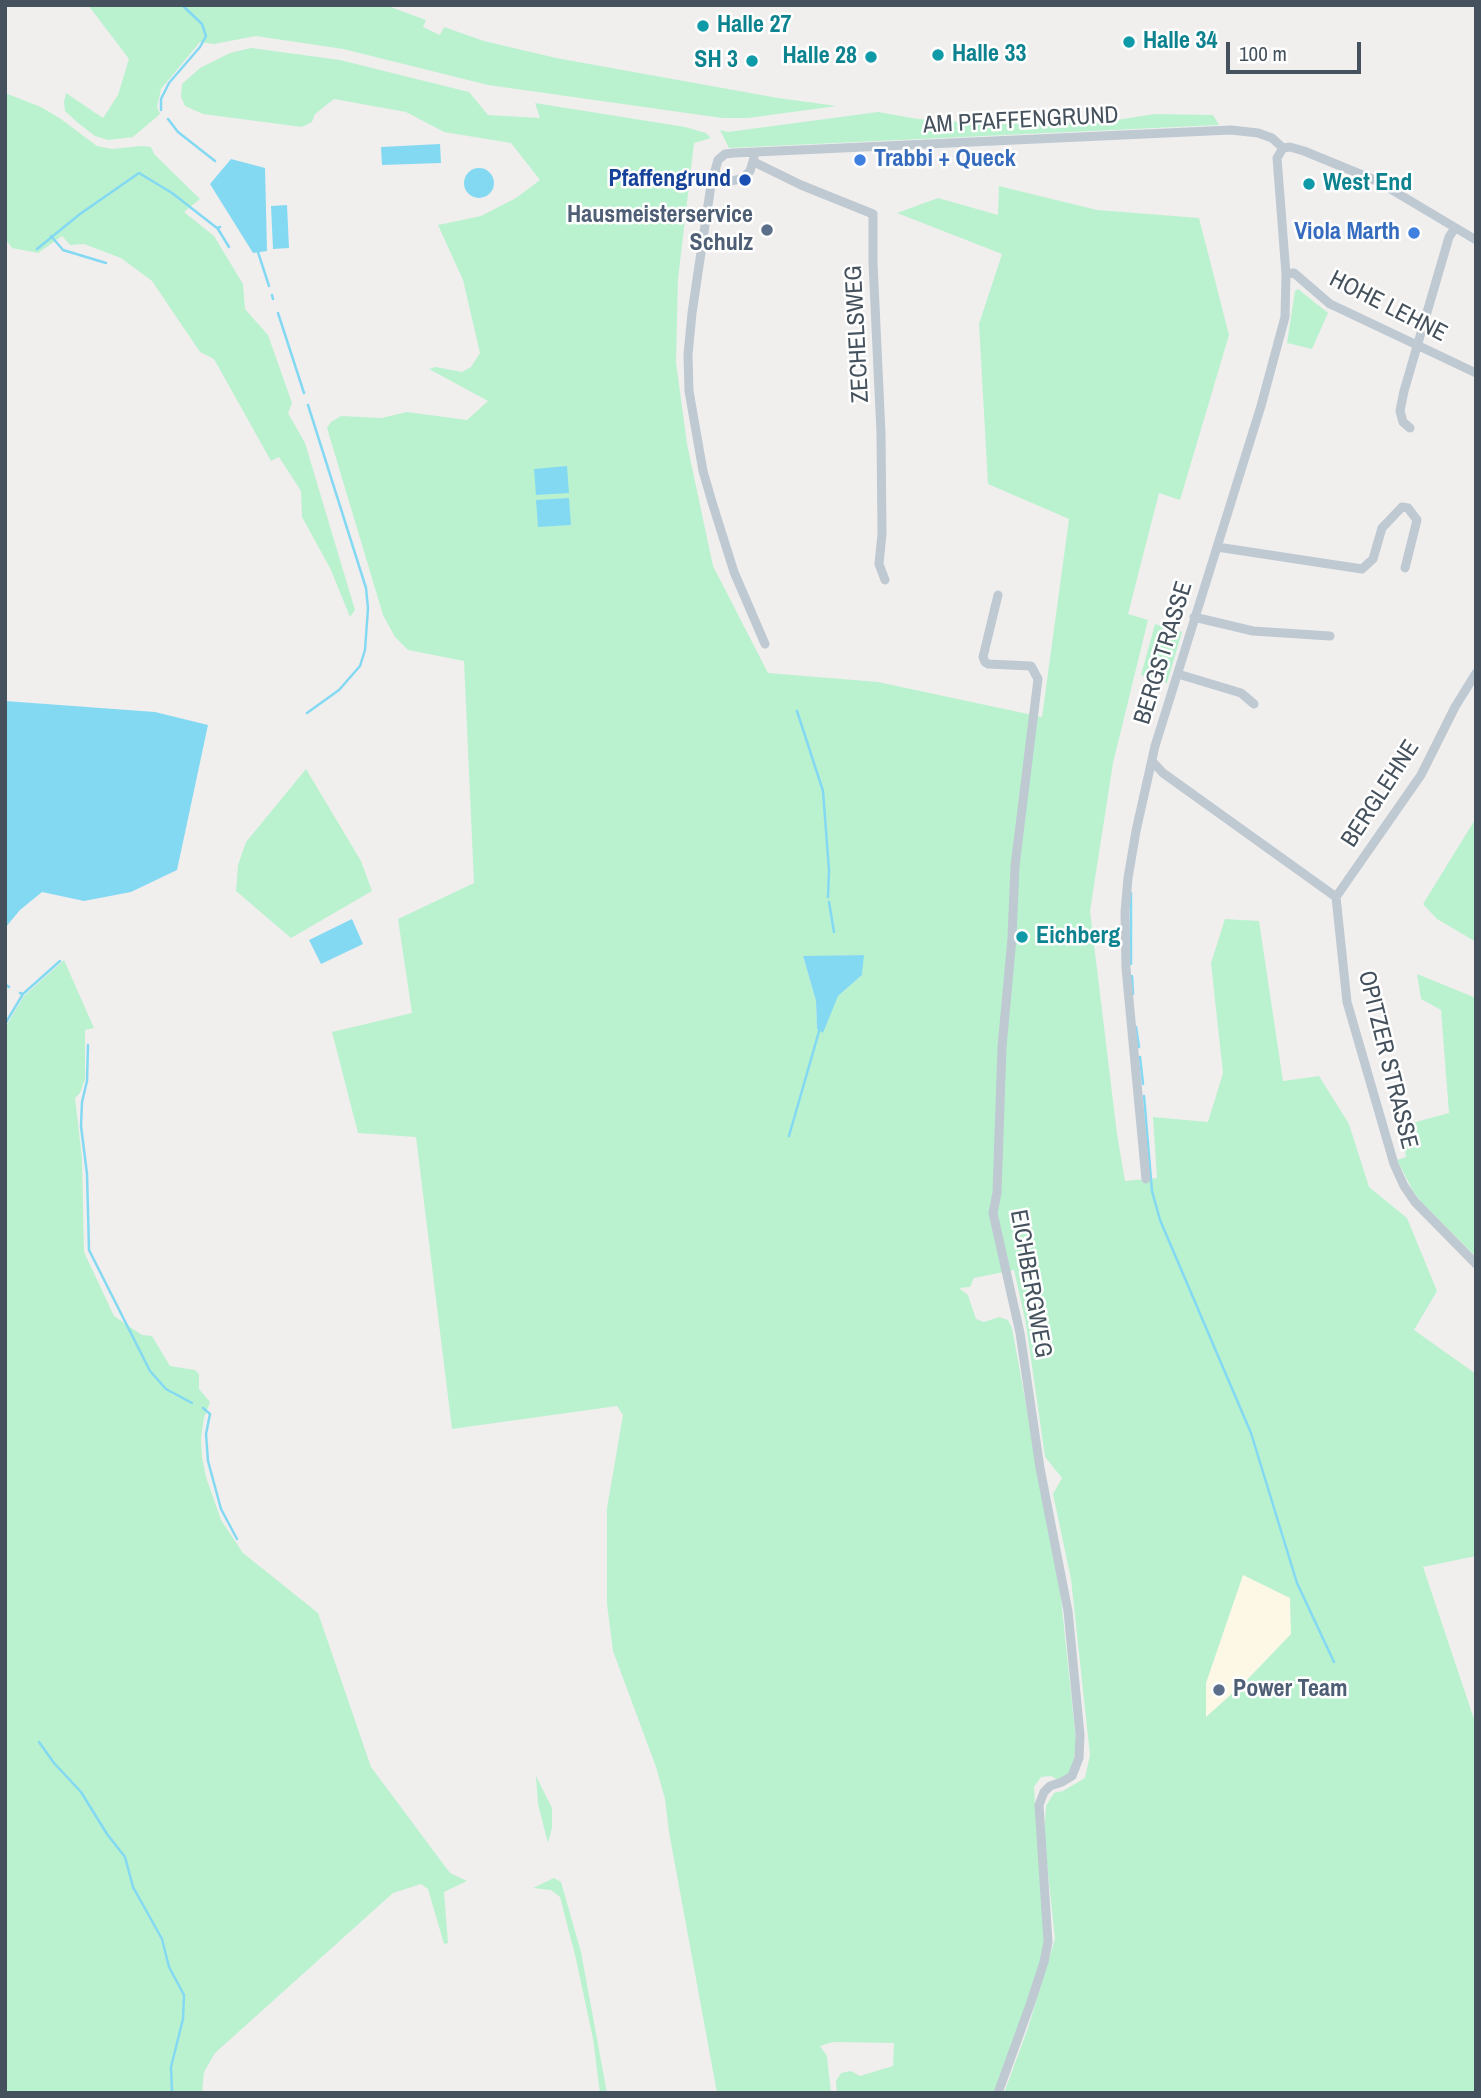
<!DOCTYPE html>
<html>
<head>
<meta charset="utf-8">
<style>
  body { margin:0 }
  #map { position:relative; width:1481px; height:2098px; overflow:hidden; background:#f1eeee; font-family:"Archivo Narrow",sans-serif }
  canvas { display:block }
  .frame { position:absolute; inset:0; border:7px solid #45525d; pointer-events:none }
  .scale { position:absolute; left:1226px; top:42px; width:135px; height:32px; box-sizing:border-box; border:4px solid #45525d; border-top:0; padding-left:9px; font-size:21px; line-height:24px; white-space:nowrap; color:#45525d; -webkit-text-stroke:5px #fff; paint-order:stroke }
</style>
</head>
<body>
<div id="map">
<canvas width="1481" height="2098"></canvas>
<div class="frame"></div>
<div class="scale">100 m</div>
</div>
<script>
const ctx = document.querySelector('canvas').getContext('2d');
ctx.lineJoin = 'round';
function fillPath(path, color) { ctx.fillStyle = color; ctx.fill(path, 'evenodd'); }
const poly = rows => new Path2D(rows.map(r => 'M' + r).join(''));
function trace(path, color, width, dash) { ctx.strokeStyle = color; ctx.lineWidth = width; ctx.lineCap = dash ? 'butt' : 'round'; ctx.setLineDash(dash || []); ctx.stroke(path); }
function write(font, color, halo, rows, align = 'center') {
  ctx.font = font + ' "Archivo Narrow",sans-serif'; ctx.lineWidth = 5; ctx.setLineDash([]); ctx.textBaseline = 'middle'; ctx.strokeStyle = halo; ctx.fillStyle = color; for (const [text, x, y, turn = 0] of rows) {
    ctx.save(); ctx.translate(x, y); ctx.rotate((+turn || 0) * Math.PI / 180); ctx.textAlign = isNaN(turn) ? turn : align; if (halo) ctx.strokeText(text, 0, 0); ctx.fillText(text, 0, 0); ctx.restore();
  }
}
const commercial = poly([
  [1243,1574,1290,1598,1291,1634,1246,1681,1206,1718,1206,1683]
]);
const green = poly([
  [88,5,385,5,426,20,423,27,440,35,444,27,484,41,556,58,778,98,837,106,748,118,722,118,488,85,343,49,256,36,214,44,200,42,161,89,157,107,160,114,133,137,108,140,95,136,78,123,65,111,64,102,66,93,103,118,118,95,129,59],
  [251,48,340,60,469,92,488,115,540,118,535,103,685,127,706,133,711,138,694,143,678,279,676,362,687,444,713,566,768,673,878,682,1042,717,1069,519,988,484,979,324,1002,254,897,213,938,198,998,215,999,186,1097,210,1199,218,1229,335,1180,500,1159,493,1128,614,1148,620,1113,763,1090,911,1117,1134,1125,1181,1157,1178,1153,1117,1208,1122,1223,1073,1211,963,1225,919,1259,921,1283,1081,1319,1076,1349,1124,1369,1187,1407,1218,1437,1291,1414,1330,1476,1374,1476,1556,1423,1567,1476,1725,1476,2093,1004,2093,1028,2028,1055,1939,1044,1835,1046,1806,1054,1793,1063,1791,1085,1778,1090,1755,1071,1579,1053,1494,1062,1478,1045,1457,1026,1324,1014,1270,974,1278,970,1287,959,1288,968,1295,976,1319,984,1322,999,1317,1008,1320,1012,1328,1060,1589,1076,1741,1074,1760,1069,1774,1058,1780,1051,1776,1041,1777,1034,1787,1044,1938,1041,1962,995,2093,837,2093,836,2081,841,2073,851,2071,860,2076,893,2066,894,2043,833,2042,820,2046,827,2056,831,2093,717,2093,669,1832,665,1799,656,1767,613,1651,607,1604,607,1508,623,1415,617,1406,452,1429,416,1137,358,1133,332,1032,412,1013,398,919,474,883,464,661,408,650,395,637,383,615,327,428,331,422,341,416,381,418,407,412,467,420,488,401,429,369,436,367,462,372,471,367,480,353,463,280,438,225,481,216,516,198,540,180,511,143,444,132,406,112,334,99,315,114,312,122,302,127,203,114,185,106,181,97,182,84,200,68,230,53],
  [863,955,862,975,838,996,817,1029,816,1001,803,957],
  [1243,1575,1290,1598,1291,1634,1246,1681,1206,1717,1206,1683],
  [5,93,41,107,61,119,97,146,112,149,141,146,151,147,154,154,200,199,184,212,214,236,243,284,245,309,268,335,292,403,288,413,305,443,355,610,350,617,331,570,302,517,301,491,279,457,271,461,214,359,200,352,152,281,121,258,84,244,70,245,62,236,38,253,12,248,5,238],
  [878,112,918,119,990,124,1097,123,1155,114,1213,115,1219,125,729,148,720,130,728,132],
  [1298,289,1328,313,1312,349,1287,343,1295,291],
  [1155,624,1182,632,1167,683,1141,675],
  [306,769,361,861,372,891,291,938,236,891,238,865,246,842],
  [1476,818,1476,942,1437,919,1423,904],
  [64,960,94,1028,85,1030,85,1079,80,1093,75,1098,82,1158,84,1252,114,1316,142,1335,152,1336,170,1366,195,1370,199,1374,199,1389,210,1402,204,1418,201,1438,202,1457,206,1477,221,1520,243,1553,318,1613,371,1767,450,1873,467,1881,444,1892,448,1943,444,1944,428,1889,421,1884,393,1893,215,2053,204,2072,202,2093,5,2093,5,1028,24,996],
  [1417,974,1476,998,1476,1257,1421,1202,1413,1191,1397,1160,1406,1157,1401,1126,1449,1113,1441,1010,1421,999],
  [536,1776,552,1808,552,1828,548,1843,538,1804],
  [554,1878,561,1882,581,1952,607,2093,600,2093,593,2039,576,1959,560,1897,551,1890,533,1888]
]);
const water = poly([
  [440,144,441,163,382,165,381,147],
  [231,159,265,168,267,251,253,253,210,184],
  '464 183a15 15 0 1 1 30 0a15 15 0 1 1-30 0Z',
  [287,205,289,248,273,249,271,206],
  [567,466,569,493,536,495,534,469],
  [569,498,571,525,538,527,536,500],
  [5,701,155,712,208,725,177,870,131,892,84,901,42,892,20,910,5,928],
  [352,919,363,944,321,964,309,940],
  [864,955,862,975,838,996,823,1033,817,1029,816,1001,803,956]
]);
const stream = poly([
  [161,110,161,99,169,83,200,47,206,36,202,24,182,5],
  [168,119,178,132,215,161],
  [218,229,229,247],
  [51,236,63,250,106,263],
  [37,249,80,214,139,173,172,193,217,228,220,227],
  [257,249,269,286],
  [272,295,273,299],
  [278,313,304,393],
  [797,711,823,791,829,870,828,897],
  [307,713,339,690,360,666,365,650,368,608,366,588,308,405],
  [829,902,834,932],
  [1131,964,1131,893],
  [1132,976,1133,994],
  [5,984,9,987],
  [23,994,60,961],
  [5,1024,23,994,20,993],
  [1136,1027,1139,1047],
  [88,1045,87,1081,82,1102,81,1126,87,1174,89,1250,150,1371,166,1389,192,1403],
  [1140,1057,1143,1084],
  [1144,1096,1152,1191,1160,1220,1251,1433,1297,1583,1334,1662],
  [789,1136,820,1028],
  [203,1408,210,1414,206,1434,208,1461,221,1509,237,1539],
  [39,1742,54,1763,81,1792,107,1834,125,1857,133,1887,162,1939,169,1967,184,1995,183,2019,171,2067,172,2093]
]);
const minor = poly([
  [1283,148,1290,147,1304,151,1377,181,1476,240],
  [754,162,801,185,873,214,873,263,881,433,882,534,879,564,885,580],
  [715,170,719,179,728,182,743,178,750,171,754,158],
  [1286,274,1294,273,1330,304,1343,310,1476,373],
  [1410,428,1403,422,1400,411,1404,391,1449,237,1455,228],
  [1217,547,1362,569,1373,559,1382,528,1402,507,1408,508,1417,520,1405,568],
  [1194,617,1253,631,1330,636],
  [765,644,734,572,712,502,703,471,689,391,688,355,692,313,711,185,718,160,725,154,734,153,1231,130,1258,133,1272,138,1283,148],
  [1178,674,1241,693,1254,704],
  [1152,761,1163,773,1336,897,1347,1002,1394,1164,1404,1186,1415,1202,1476,1264],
  [1336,897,1421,775,1455,707,1476,673],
  [1146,1179,1126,968,1125,912,1128,878,1136,831,1155,746,1261,406,1285,317,1286,274,1277,158,1283,148],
  [998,2093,1031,2002,1044,1962,1048,1942,1039,1805,1044,1792,1050,1786,1062,1782,1072,1776,1079,1758,1080,1735,1068,1611,1040,1468,1020,1333,993,1213,997,1193,1002,1047,1012,938,1015,866,1038,679,1031,666,988,664,985,662,983,657,998,595]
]);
const markers = [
  [703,26,7,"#0f9aa8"],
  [1129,42,7,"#0f9aa8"],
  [938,55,7,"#0f9aa8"],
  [871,57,7,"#0f9aa8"],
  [752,61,7,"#0f9aa8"],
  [860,160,7,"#3f7fe0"],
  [745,180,7,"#1a4fb4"],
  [1309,184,7,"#0f9aa8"],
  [767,230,7,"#5c6f8a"],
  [1414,233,7,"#3f7fe0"],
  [1022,937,7,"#0f9aa8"],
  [1219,1690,7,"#5c6f8a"]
];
const cultureNames = [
  ["Halle 27",717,26],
  ["Halle 34",1143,42],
  ["Halle 33",952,55],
  ["Halle 28",857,57,"right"],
  ["SH 3",738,61,"right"],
  ["West End",1323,184],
  ["Eichberg",1036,937]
];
const streetNames = [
  ["AM PFAFFENGRUND",1021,121,-3],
  ["HOHE LEHNE",1388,307,27],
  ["ZECHELSWEG",858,334,-93],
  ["BERGSTRASSE",1164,653,-73],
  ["BERGLEHNE",1381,794,-57],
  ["OPITZER STRASSE",1387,1060,76],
  ["EICHBERGWEG",1030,1284,80]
];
const shopNames = [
  ["Trabbi + Queck",874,160],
  ["Viola Marth",1400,233,"right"]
];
const transitNames = [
  ["Pfaffengrund",731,180]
];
const serviceNames = [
  ["Hausmeisterservice",753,216],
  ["Schulz",753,244],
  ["Power Team",1233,1690,"left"]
];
fillPath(commercial, '#fdf7e6');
fillPath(green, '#baf2d0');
fillPath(water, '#84d9f2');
trace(stream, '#84d9f2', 2.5);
trace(minor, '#bec9d2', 9);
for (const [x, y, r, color] of markers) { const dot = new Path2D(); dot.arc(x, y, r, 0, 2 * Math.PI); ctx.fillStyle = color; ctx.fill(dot); trace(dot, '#fff', 2.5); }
write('bold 24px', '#0d838f', '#fff', cultureNames, 'left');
write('24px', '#45525d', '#fff', streetNames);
write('bold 24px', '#366cbe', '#fff', shopNames, 'left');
write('bold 24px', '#164399', '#fff', transitNames, 'right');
write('bold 24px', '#4e5e75', '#fff', serviceNames, 'right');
</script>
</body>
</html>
